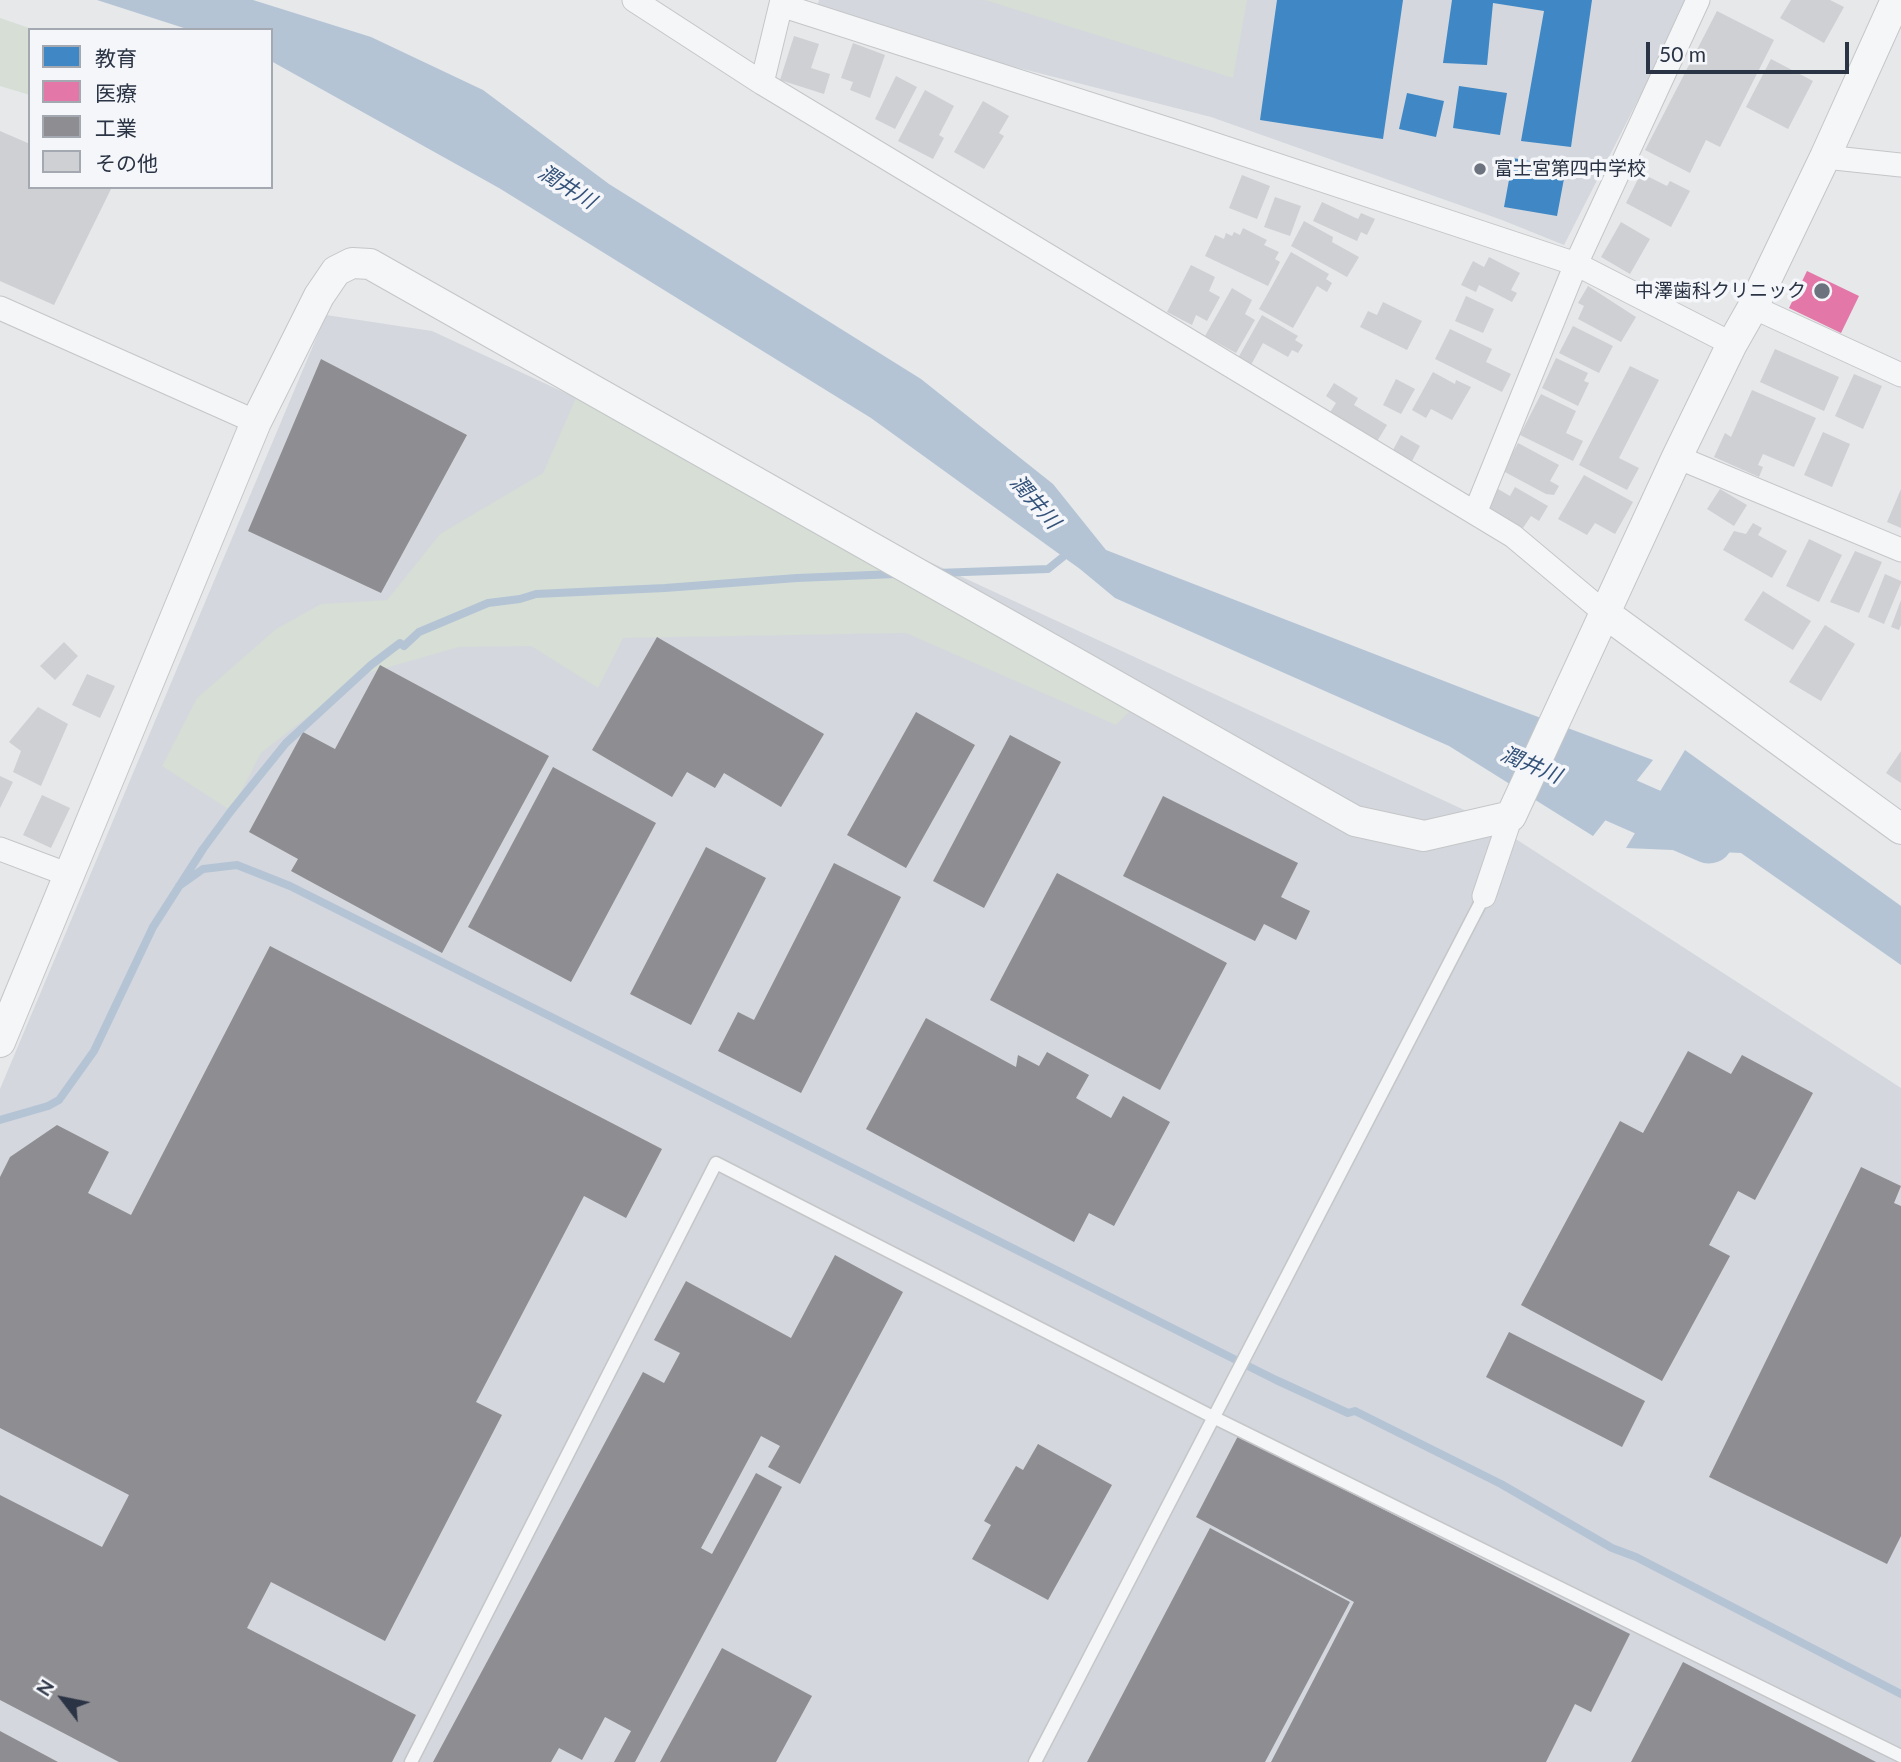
<!DOCTYPE html>
<html>
<head>
<meta charset="utf-8">
<style>
  body { margin:0 }
  #map { position:relative; width:1901px; height:1762px; overflow:hidden; background:#e6e8ea; font-family:Lato,"Noto Sans JP",sans-serif }
  canvas { display:block }
  .legend { position:absolute; left:28px; top:28px; width:245px; height:161px; box-sizing:border-box; background:#f4f6f9; border:2px solid #a4a8b1; margin:0; padding:9px 12px; list-style:none; font-size:21px; color:#2b3445 }
  .legend li { display:flex; align-items:center; gap:14px; height:35px }
  .legend b { width:35px; border:2px solid #a4a8b1 }
  .north { position:absolute; left:28px; top:1664px; width:70px; height:70px; -webkit-text-stroke:5px #f4f6f9; paint-order:stroke; rotate:302deg; font-size:19px; font-weight:700; line-height:28px; text-align:center; color:#2b3445 }
  .north::after { content:''; display:block; margin:auto; width:24px; height:32px; background:#2b3445; clip-path:polygon(50% 0,100% 100%,50% 72%,0 100%) }
  .scale { position:absolute; left:1646px; top:42px; width:203px; height:32px; box-sizing:border-box; border:4px solid #2b3445; border-top:0; padding-left:9px; font-size:21px; line-height:24px; white-space:nowrap; color:#2b3445; -webkit-text-stroke:5px #f4f6f9; paint-order:stroke }
</style>
</head>
<body>
<div id="map">
<canvas width="1901" height="1762"></canvas>
<ul class="legend">
<li><b style="height:19px;background:#3f88c5"></b>教育</li>
<li><b style="height:19px;background:#e377a8"></b>医療</li>
<li><b style="height:19px;background:#8d8d92"></b>工業</li>
<li><b style="height:19px;background:#ced0d3"></b>その他</li>
</ul>
<div class="north">N</div>
<div class="scale">50 m</div>
</div>
<script>
const ctx = document.querySelector('canvas').getContext('2d');
ctx.lineJoin = 'round';
function fillPath(path, color) { ctx.fillStyle = color; ctx.fill(path, 'evenodd'); }
const poly = rows => new Path2D(rows.map(r => 'M' + r).join(''));
function trace(path, color, width, dash) { ctx.strokeStyle = color; ctx.lineWidth = width; ctx.lineCap = dash ? 'butt' : 'round'; ctx.setLineDash(dash || []); ctx.stroke(path); }
function write(font, color, halo, rows, align = 'center') {
  ctx.font = font + ' Lato,"Noto Sans JP",sans-serif'; ctx.lineWidth = 7; ctx.setLineDash([]); ctx.textBaseline = 'middle'; ctx.strokeStyle = halo; ctx.fillStyle = color; for (const [text, x, y, turn = 0] of rows) {
    ctx.save(); ctx.translate(x, y); ctx.rotate((+turn || 0) * Math.PI / 180); ctx.textAlign = isNaN(turn) ? turn : align; if (halo) ctx.strokeText(text, 0, 0); ctx.fillText(text, 0, 0); ctx.restore();
  }
}
const built = poly([
  [819,0,1689,0,1564,245,1502,220,1211,117,815,16],
  [326,315,432,331,1488,821,1901,1088,1901,1762,0,1762,0,1089]
]);
const green = poly([
  [985,0,1247,0,1233,78],
  [0,18,35,30,30,30,30,95,0,86],
  [576,398,1134,707,1116,725,906,633,623,638,598,688,531,646,459,647,361,675,261,753,231,811,162,766,197,698,276,629,321,604,387,600,440,534,543,473]
]);
const water = poly([
  [97,0,253,0,371,37,483,90,609,184,921,379,1053,484,1106,550,1493,700,1653,760,1593,836,1449,746,1115,598,1080,569,871,418,499,188,271,61,271,30,190,30],
  [1685,750,1901,906,1901,965,1741,853,1626,848]
]);
const schools = poly([
  [1277,0,1403,0,1383,139,1260,120],
  [1452,0,1592,0,1571,147,1521,141,1544,11,1493,3,1487,65,1443,63],
  [1459,86,1507,93,1500,135,1453,128],
  [1407,93,1444,101,1436,137,1399,129],
  [1513,158,1566,168,1557,216,1504,207]
]);
const health = poly([
  [1807,271,1859,296,1841,333,1789,308]
]);
const industry = poly([
  [321,359,467,435,381,593,248,531],
  [657,637,824,734,781,807,724,773,715,788,687,772,672,797,592,750],
  [380,665,549,756,442,953,291,871,298,859,249,832,303,732,335,749],
  [916,712,975,745,906,868,847,835],
  [1010,735,1061,762,984,908,933,881],
  [553,767,656,823,571,982,468,927],
  [1163,796,1298,863,1281,897,1310,911,1296,940,1264,924,1255,941,1123,876],
  [706,847,766,878,691,1025,630,994],
  [834,863,901,897,801,1093,718,1051,738,1012,754,1020],
  [1057,873,1227,963,1160,1090,990,1000],
  [270,946,662,1149,626,1218,584,1196,476,1402,502,1415,385,1641,271,1582,247,1628,416,1715,392,1762,119,1762,0,1700,0,1495,102,1547,129,1495,0,1428,0,1177,10,1157,57,1125,109,1152,88,1193,131,1215],
  [926,1018,1016,1067,1018,1055,1039,1066,1047,1052,1089,1075,1076,1098,1111,1118,1123,1096,1170,1122,1114,1226,1089,1213,1074,1242,866,1129],
  [1688,1051,1731,1074,1742,1055,1813,1093,1755,1200,1738,1191,1709,1245,1730,1256,1662,1381,1521,1305,1620,1121,1643,1133],
  [1861,1167,1901,1186,1894,1203,1901,1206,1901,1536,1887,1564,1709,1477],
  [835,1255,903,1292,800,1484,768,1467,780,1446,761,1436,701,1548,712,1554,756,1473,782,1487,635,1762,614,1762,631,1731,605,1717,582,1760,559,1748,551,1762,433,1762,643,1372,664,1383,680,1353,654,1340,686,1281,791,1338],
  [1509,1332,1645,1401,1622,1447,1486,1377],
  [1238,1436,1630,1634,1591,1712,1575,1704,1546,1762,1271,1762,1354,1602,1196,1517],
  [1038,1444,1112,1485,1048,1600,972,1559,991,1525,984,1521,1016,1466,1023,1470],
  [1210,1528,1350,1602,1265,1762,1087,1762],
  [722,1648,812,1696,776,1762,660,1762],
  [1683,1662,1876,1762,1631,1762],
  [0,1731,58,1762,0,1762]
]);
const stream = poly([
  [937,573,1048,569,1069,552],
  [179,886,203,869,237,865,290,886,1276,1380,1348,1413,1355,1411,1501,1484,1612,1548,1636,1557,1901,1694],
  [0,1120,48,1106,59,1100,94,1051,153,927,203,849,231,811,286,743,371,665,400,643,404,646,419,632,488,603,520,599,536,594,665,588,797,578,896,574]
]);
const river = poly([
  [1561,774,1709,839]
]);
const building = poly([
  [1791,0,1830,0,1844,7,1824,43,1780,18],
  [1717,11,1774,40,1720,147,1706,140,1690,173,1645,150],
  [794,36,819,44,811,68,830,74,824,94,780,80],
  [853,43,885,55,870,98,850,90,853,82,841,78],
  [1771,59,1813,81,1788,129,1746,107],
  [896,76,917,87,895,129,875,119],
  [925,90,954,106,939,135,944,138,933,159,898,141],
  [983,101,1009,116,999,133,1004,136,984,169,954,152],
  [0,131,30,144,30,187,112,187,54,305,0,281],
  [1641,173,1667,186,1670,181,1690,191,1671,227,1626,203],
  [1242,175,1270,186,1257,219,1229,208],
  [1275,197,1301,206,1290,236,1264,227],
  [1322,202,1358,219,1361,213,1375,219,1367,235,1361,232,1357,241,1313,221],
  [1304,221,1333,237,1332,242,1359,257,1347,277,1291,246],
  [1621,222,1650,239,1630,274,1601,257],
  [1243,228,1267,240,1264,245,1279,252,1275,259,1280,262,1268,286,1205,256,1215,235,1224,239,1226,233,1232,236,1234,232,1240,235],
  [1291,252,1329,274,1326,279,1332,283,1327,292,1317,286,1293,328,1259,309],
  [1489,257,1520,273,1511,290,1517,293,1512,302,1479,285,1476,292,1461,285,1473,261,1484,267],
  [1191,265,1215,277,1209,291,1220,297,1207,321,1196,315,1192,325,1167,312],
  [1588,286,1636,317,1621,342,1578,319,1584,306,1578,303],
  [1232,288,1252,300,1245,314,1255,320,1236,353,1205,336],
  [1466,296,1494,309,1483,333,1455,321],
  [1383,302,1422,321,1407,350,1360,327,1368,311,1377,315],
  [1262,315,1298,336,1295,340,1303,345,1298,353,1292,350,1288,357,1263,343,1251,365,1238,358],
  [1573,326,1613,346,1599,373,1559,353],
  [1450,329,1492,349,1486,362,1511,374,1502,392,1435,359],
  [1775,349,1839,377,1824,411,1760,382],
  [1556,358,1588,373,1584,381,1589,383,1578,406,1542,388],
  [1630,366,1659,380,1619,458,1639,468,1627,490,1579,465],
  [1433,372,1455,384,1456,380,1471,387,1452,420,1431,409,1426,418,1412,410],
  [1854,374,1882,386,1863,429,1835,416],
  [1396,379,1415,389,1401,414,1383,405],
  [1334,383,1358,398,1354,405,1387,425,1376,443,1329,414,1336,403,1326,396],
  [1752,390,1816,418,1794,467,1763,454,1758,465,1763,467,1759,477,1714,457,1725,433,1731,437],
  [1541,394,1576,411,1566,433,1583,441,1573,461,1520,435],
  [1823,432,1850,444,1832,487,1804,475],
  [1401,435,1420,446,1412,461,1393,450],
  [1518,443,1559,465,1550,481,1559,486,1554,495,1546,494,1503,471],
  [1584,475,1633,502,1615,534,1595,523,1587,535,1558,519],
  [1515,487,1548,506,1539,521,1531,516,1523,528,1488,507,1498,489,1510,496],
  [1720,489,1747,505,1734,526,1707,509],
  [1901,489,1901,528,1887,522],
  [1753,523,1762,528,1758,535,1787,551,1772,578,1723,550,1734,531,1746,534],
  [1809,539,1842,555,1819,602,1786,586],
  [1855,551,1882,562,1859,613,1830,602],
  [1885,574,1901,581,1901,583,1884,624,1868,617],
  [1763,591,1811,621,1793,650,1744,620],
  [1901,600,1901,625,1899,630,1891,627],
  [1825,625,1855,644,1821,701,1789,682],
  [64,642,78,656,55,680,40,666],
  [87,674,115,686,100,718,72,705],
  [38,707,68,724,41,786,13,772,21,751,9,742],
  [1901,751,1901,783,1886,773],
  [0,776,13,782,0,808],
  [42,795,70,808,51,848,23,835]
]);
const service = poly([
  [411,1762,716,1163,1215,1418,1901,1756],
  [1035,1762,1484,896]
]);
const minor = poly([
  [634,0,762,83,1513,536,1606,614],
  [781,5,1186,135,1576,264,1732,344],
  [762,83,782,0],
  [1825,157,1901,165],
  [1753,307,1901,375],
  [0,308,256,422],
  [1677,457,1901,550],
  [1475,513,1576,264,1698,0],
  [0,849,69,875],
  [1484,896,1511,816]
]);
const tertiary = poly([
  [1606,614,1901,829],
  [0,1042,256,422,319,296,336,271,352,263,370,264,1355,821,1424,836,1511,816,1677,457,1732,344,1753,307,1825,157,1896,0]
]);
const markers = [
  [1480,169,7,"#6c737f"],
  [1822,291,9,"#6c737f"]
];
const poiNames = [
  ["富士宮第四中学校",1494,169],
  ["中澤歯科クリニック",1806,291,"right"]
];
const waterNames = [
  ["潤井川",567,187,32],
  ["潤井川",1035,502,49],
  ["潤井川",1531,765,23]
];
fillPath(built, '#d4d7dd');
fillPath(green, '#d6ded6');
fillPath(water, '#b4c4d5');
fillPath(schools, '#3f88c5');
fillPath(health, '#e377a8');
fillPath(industry, '#8d8d92');
trace(stream, '#b4c4d5', 8);
trace(river, '#b4c4d5', 49);
fillPath(building, '#ced0d3');
trace(service, '#c4c6c8', 15);
trace(minor, '#c4c6c8', 25);
trace(tertiary, '#c4c6c8', 32);
trace(service, '#f5f6f7', 12);
trace(minor, '#f5f6f7', 23);
trace(tertiary, '#f5f6f7', 30);
for (const [x, y, r, color] of markers) { const dot = new Path2D(); dot.arc(x, y, r, 0, 2 * Math.PI); ctx.fillStyle = color; ctx.fill(dot); trace(dot, '#f4f6f9', 2.5); }
write('19px', '#2b3445', '#f4f6f9', poiNames, 'left');
write('italic 21px', '#34527a', '#f4f6f9', waterNames);
</script>
</body>
</html>
